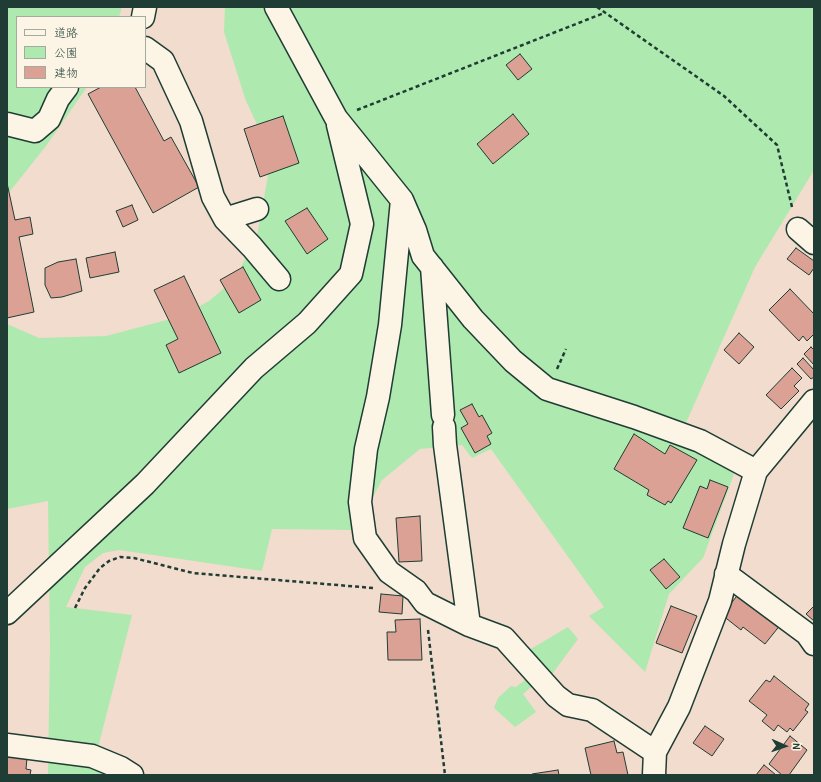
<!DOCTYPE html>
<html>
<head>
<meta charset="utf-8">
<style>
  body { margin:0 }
  #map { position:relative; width:821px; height:782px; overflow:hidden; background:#f2dccd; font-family:"Patrick Hand","Klee One",sans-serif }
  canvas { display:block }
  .frame { position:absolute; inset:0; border:8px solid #1f3d34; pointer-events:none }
  .legend { position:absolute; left:16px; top:16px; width:130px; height:72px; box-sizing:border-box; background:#fcf5e5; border:1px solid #a4ab9e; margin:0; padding:5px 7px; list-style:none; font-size:12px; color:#1f3d34 }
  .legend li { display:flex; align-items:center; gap:8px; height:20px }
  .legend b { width:20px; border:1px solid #a4ab9e }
  .north { position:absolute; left:765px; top:726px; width:40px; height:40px; -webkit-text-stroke:3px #fcf5e5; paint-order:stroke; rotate:92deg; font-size:11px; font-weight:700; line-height:16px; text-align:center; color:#1f3d34 }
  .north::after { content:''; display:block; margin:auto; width:14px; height:18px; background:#1f3d34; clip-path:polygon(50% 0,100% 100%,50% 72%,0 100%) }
</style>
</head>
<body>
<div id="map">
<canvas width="821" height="782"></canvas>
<div class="frame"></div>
<ul class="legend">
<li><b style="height:5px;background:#fcf5e5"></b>道路</li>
<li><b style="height:11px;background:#aee9af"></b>公園</li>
<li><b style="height:11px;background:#daa194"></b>建物</li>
</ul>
<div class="north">N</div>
</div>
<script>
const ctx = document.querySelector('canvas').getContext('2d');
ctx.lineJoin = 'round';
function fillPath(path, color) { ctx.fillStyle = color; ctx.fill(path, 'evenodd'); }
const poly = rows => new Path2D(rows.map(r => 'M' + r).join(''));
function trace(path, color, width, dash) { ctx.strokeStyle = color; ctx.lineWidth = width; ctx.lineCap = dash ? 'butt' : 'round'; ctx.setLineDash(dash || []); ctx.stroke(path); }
const green = poly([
  [7,7,122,7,119,17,17,17,17,87,87,87,46,146,7,195],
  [225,7,814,7,814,170,755,267,685,425,741,455,703,558,669,594,645,672,589,616,604,607,491,449,472,458,462,445,420,449,382,480,355,530,272,529,262,571,119,550,103,553,85,567,66,607,132,615,94,763,118,775,48,775,50,644,48,501,7,509,7,324,39,338,106,336,182,316,209,301,235,279,257,235,268,176,268,148,246,101,224,32],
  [568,627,578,639,547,681,524,653],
  [530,676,536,683,523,694,536,712,515,727,494,708,498,698,511,686,516,687]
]);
const building = poly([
  [520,54,532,69,518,80,506,65,520,54],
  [101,87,135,87,164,141,171,137,199,187,153,213,88,94,101,87],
  [513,114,529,134,493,164,477,144,513,114],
  [283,116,299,163,260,177,244,129,283,116],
  [7,183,15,220,30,217,33,234,19,237,34,312,7,318,7,183],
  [132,205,138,220,123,227,116,211,132,205],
  [307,208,328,239,307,254,285,221,307,208],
  [796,248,814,261,814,268,809,275,787,259,796,248],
  [115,252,119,272,90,278,86,258,115,252],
  [76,259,82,291,62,297,51,298,45,285,45,268,58,262,76,259],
  [243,267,261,300,239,313,220,280,243,267],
  [184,276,221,353,179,373,166,345,178,339,154,290,184,276],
  [790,289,814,314,814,334,807,341,803,336,799,341,769,310,790,289],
  [739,333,754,347,739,364,724,350,739,333],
  [811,347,814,350,814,365,804,354,811,347],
  [803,358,814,370,814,377,811,379,797,364,803,358],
  [792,368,802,378,794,386,799,391,781,409,766,395,792,368],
  [472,404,479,417,482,415,492,433,487,436,491,444,475,453,461,428,468,424,460,410,472,404],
  [634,434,665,454,670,445,697,460,671,503,668,501,665,505,647,495,649,490,614,469,634,434],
  [710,480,728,487,708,538,683,528,700,486,707,489,710,480],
  [420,516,422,561,399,562,396,518,420,516],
  [664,559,680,577,666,589,650,570,664,559],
  [740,592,781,624,765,644,743,627,741,630,722,615,740,592],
  [381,594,403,596,402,614,379,612,381,594],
  [671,606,697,616,682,653,656,643,671,606],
  [814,606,814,621,806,614,814,606],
  [420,619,422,660,388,660,387,632,396,632,395,620,420,619],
  [774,676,809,704,805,710,808,712,793,731,790,728,787,732,778,725,774,731,762,721,767,715,749,701,766,680,770,682,774,676],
  [705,726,724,739,712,756,693,743,705,726],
  [790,736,807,750,789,775,782,775,769,764,790,736],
  [614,741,617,753,623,752,628,775,591,775,585,748,614,741],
  [7,757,27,758,26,769,31,770,30,775,7,775,7,757],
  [764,765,776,775,756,775,764,765],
  [558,770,559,775,533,775,532,774,558,770]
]);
const path = poly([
  [597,7,724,96,777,145,792,207],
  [357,110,604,13],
  [557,369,566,349],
  [75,608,85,588,100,568,109,561,120,557,134,558,193,573,373,588],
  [428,630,445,775]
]);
const minor = poly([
  [276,7,336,118,402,200,415,230,423,256,473,319,513,361,547,389,634,417,700,441,756,471],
  [143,17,145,7],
  [145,48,163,61,191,121,213,197,225,219,252,247,279,279],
  [7,124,35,131,49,119,58,99,67,87],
  [402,200,390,325,378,397,366,449,360,502,365,538,389,572,416,591,425,603,469,625,504,638,556,696,568,705,592,710,655,752],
  [225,219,257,209],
  [798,229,814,243],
  [432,267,443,415],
  [444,427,445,445,469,625],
  [726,574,807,634,814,644],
  [7,613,145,484,254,368,307,323,351,274,362,224,338,125],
  [7,745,92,756,121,768,132,775],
  [654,775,655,752,679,707,720,601,734,544,756,471,814,401]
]);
fillPath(green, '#aee9af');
fillPath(building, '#daa194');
trace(building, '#1f3d34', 1);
trace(minor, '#1f3d34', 25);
trace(path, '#1f3d34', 2.5, [4, 3]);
trace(minor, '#fcf5e5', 22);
</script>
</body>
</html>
